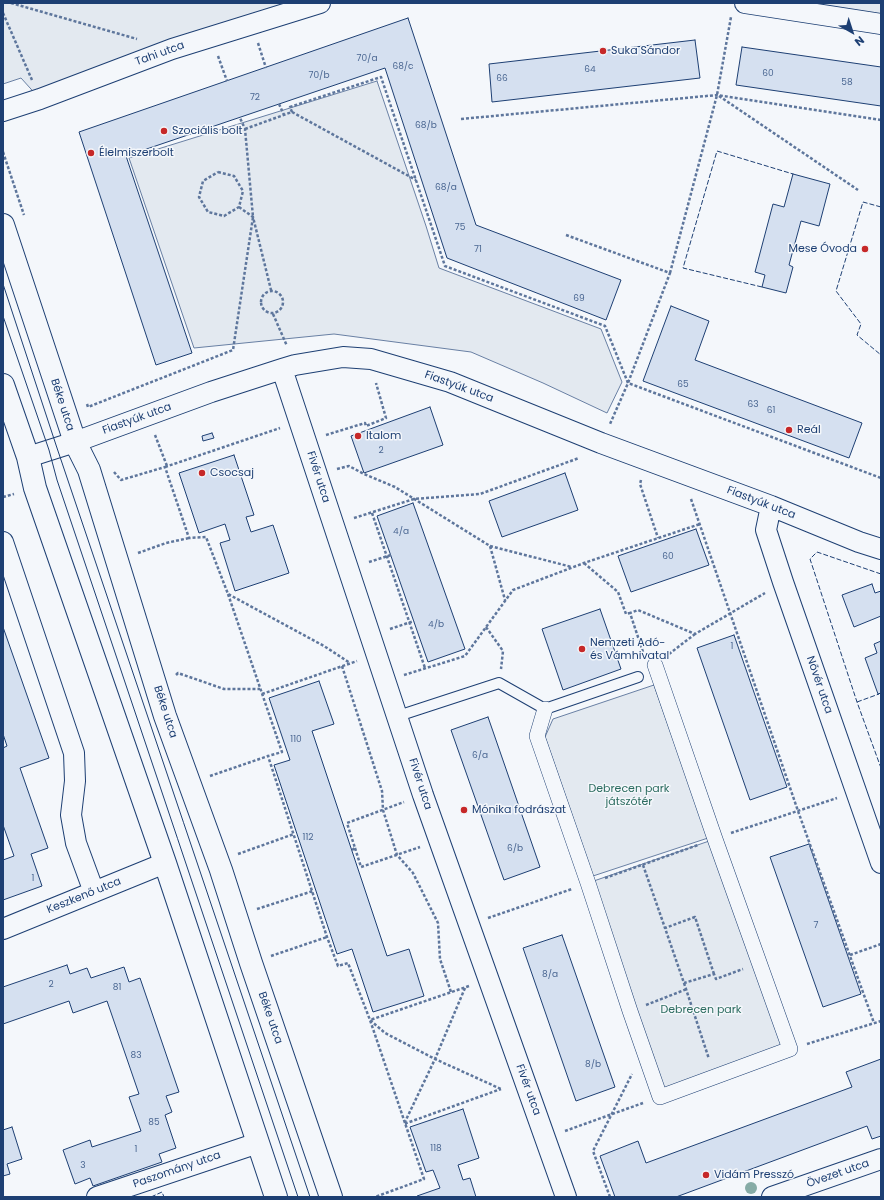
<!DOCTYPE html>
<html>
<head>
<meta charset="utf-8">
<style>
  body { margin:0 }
  #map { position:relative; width:884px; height:1200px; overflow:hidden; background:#f4f7fb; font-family:Poppins,sans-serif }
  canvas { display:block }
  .frame { position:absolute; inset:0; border:4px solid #1d3f73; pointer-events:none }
  .north { position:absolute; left:832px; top:12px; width:40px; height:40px; -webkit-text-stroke:3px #f4f7fb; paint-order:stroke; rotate:141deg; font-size:11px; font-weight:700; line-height:16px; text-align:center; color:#1d3f73 }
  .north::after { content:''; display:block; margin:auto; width:14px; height:18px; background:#1d3f73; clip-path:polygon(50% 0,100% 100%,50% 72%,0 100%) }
</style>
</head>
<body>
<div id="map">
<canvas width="884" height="1200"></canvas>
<div class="frame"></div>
<div class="north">N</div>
</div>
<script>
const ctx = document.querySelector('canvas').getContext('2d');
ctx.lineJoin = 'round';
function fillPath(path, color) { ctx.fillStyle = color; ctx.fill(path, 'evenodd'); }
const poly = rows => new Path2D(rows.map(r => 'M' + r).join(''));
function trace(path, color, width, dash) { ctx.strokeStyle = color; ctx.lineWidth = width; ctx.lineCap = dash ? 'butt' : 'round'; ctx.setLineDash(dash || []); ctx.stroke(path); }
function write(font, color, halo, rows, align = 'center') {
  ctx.font = font + ' Poppins,sans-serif'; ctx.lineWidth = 3; ctx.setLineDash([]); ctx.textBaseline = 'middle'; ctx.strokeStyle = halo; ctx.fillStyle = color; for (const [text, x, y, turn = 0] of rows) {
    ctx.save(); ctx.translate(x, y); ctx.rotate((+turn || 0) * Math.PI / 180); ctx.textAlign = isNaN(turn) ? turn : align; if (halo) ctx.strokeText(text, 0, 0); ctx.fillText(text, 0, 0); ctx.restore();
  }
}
const green = poly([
  [3,3,320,3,40,99,21,78,3,84,3,3],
  [745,3,881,3,881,24,745,3],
  [377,81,426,226,439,268,601,329,622,382,607,413,543,383,471,352,334,334,194,348,129,158,377,81],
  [654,685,708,838,593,876,545,737,553,719,654,685],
  [715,839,790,1049,660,1097,588,883,715,839]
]);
const building = poly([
  [408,18,476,225,621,280,606,320,447,258,385,68,126,156,192,353,156,365,79,132,408,18],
  [695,40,700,78,492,102,489,64,695,40],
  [742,47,881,67,881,106,736,85,742,47],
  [793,174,830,184,819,226,801,221,789,265,793,267,786,293,762,287,765,275,755,272,773,204,784,207,793,174],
  [671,306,709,321,695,360,862,423,849,458,643,381,671,306],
  [430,407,443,445,364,473,351,436,430,407],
  [212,433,214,438,203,441,202,436,212,433],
  [234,455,254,515,246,517,251,532,273,525,289,573,235,591,220,543,230,540,225,524,199,533,179,473,234,455],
  [565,473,578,510,502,537,489,501,565,473],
  [413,503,465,649,428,662,377,516,413,503],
  [696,529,709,565,631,592,618,556,696,529],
  [872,584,875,593,881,591,881,616,854,627,842,595,872,584],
  [600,609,621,669,563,690,542,629,600,609],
  [3,627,49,758,20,768,48,848,31,854,42,886,3,900,3,860,14,856,3,825,3,748,7,746,3,734,3,627],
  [734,635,787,787,750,800,697,648,734,635],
  [881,641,881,693,878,694,865,658,877,653,874,644,881,641],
  [319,681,334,724,312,731,387,956,409,949,424,996,373,1012,352,949,337,954,274,765,290,760,269,698,319,681],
  [488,717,540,867,504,880,451,730,488,717],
  [809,844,861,994,823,1007,770,857,809,844],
  [562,935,615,1087,576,1101,523,948,562,935],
  [67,965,70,974,87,968,91,978,124,967,129,982,140,978,179,1092,166,1096,172,1112,165,1115,176,1148,159,1154,162,1162,93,1186,90,1178,75,1184,63,1150,90,1140,92,1147,141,1131,129,1097,139,1094,107,1001,73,1013,69,1001,3,1024,3,987,67,965],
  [881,1059,881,1136,872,1139,867,1126,676,1197,615,1197,600,1156,638,1141,646,1163,852,1087,846,1072,881,1059],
  [463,1109,479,1158,458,1165,463,1180,470,1178,476,1197,417,1197,417,1196,440,1188,433,1170,426,1172,410,1127,463,1109],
  [12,1127,22,1159,7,1164,10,1174,3,1176,3,1130,12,1127]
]);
const path = poly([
  [11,3,137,39],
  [3,13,32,80],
  [258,43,266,68],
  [218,56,227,81],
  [719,96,858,190],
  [279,104,284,115],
  [292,112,416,180],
  [461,119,717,95,881,120],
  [245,129,292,112,290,107,381,77,445,266,605,326,628,383,881,478],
  [3,152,24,215],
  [218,172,234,176,243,191,239,207,224,216,208,212,199,197,203,181,218,172],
  [239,207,253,217,271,290],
  [566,235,670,273,628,383,610,424],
  [670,273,717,95,731,17],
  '261 302a11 11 0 1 1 22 0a11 11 0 1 1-22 0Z',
  [273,314,287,346],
  [87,404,88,407,233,350,253,217,245,129,240,118],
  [155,435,167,466],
  [326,435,365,423,366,426,386,418,376,383],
  [165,467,280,428],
  [337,469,349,466,364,474,395,487,490,546,505,600],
  [114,472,121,480,165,467,189,538,206,537,228,594,324,646,350,663],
  [641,480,640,484,658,538],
  [3,497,14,494],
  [691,499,798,811,874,1023],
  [372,513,425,668],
  [354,518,414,499,480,494,579,458],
  [490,546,572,567],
  [138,553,166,543,189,538],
  [369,562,391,555],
  [584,563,618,592,626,614,630,613],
  [228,594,282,752,268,756,327,937,338,966,348,963,370,1020,424,1179,375,1197],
  [486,627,503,651,501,669],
  [390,629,414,621],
  [643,652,630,613,638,610,695,634,765,593],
  [669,654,695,634],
  [342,666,382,791,383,810,397,855,413,873,438,923,440,959,451,992],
  [176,675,178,673,224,689,260,689],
  [404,675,465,656,513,590,584,563,700,524],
  [262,694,357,661],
  [210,776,268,756],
  [731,833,837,798],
  [355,848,361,867,420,847],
  [352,850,355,848,347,823,404,802],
  [238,854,294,834],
  [643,865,665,928],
  [605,878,698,845],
  [257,909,313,891],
  [488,918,572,889],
  [850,955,881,944],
  [271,956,327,937],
  [714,974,695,917,665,928,684,983,714,974,716,979,743,969],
  [684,983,709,1059],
  [469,986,370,1020,385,1033,435,1059,501,1089],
  [465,988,435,1059,404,1124,501,1089],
  [646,1005,687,989],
  [807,1044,881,1021],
  [565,1131,643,1103],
  [610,1197,593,1151,632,1074]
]);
const service = poly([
  [398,716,499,683,545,709,638,677]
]);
const pedestrian = poly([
  [545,709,537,736,588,883,630,1011,660,1097,790,1049,715,839,655,665]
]);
const minor = poly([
  [745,3,881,24],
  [3,111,40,99,172,49,320,3],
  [282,369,423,795,566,1197],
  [28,457,75,442,211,392,282,369,295,365,343,357,371,359,450,382,601,443,771,506,859,542,881,549],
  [771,506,766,530,783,582,881,863],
  [3,542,74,753,75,781,71,815,76,843,94,892],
  [3,929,165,863],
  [97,1197,258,1143],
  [772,1197,881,1159]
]);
const secondary = poly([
  [3,225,75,442,89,470,165,716,221,870,251,963,331,1197],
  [3,385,28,457,35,488,165,863,276,1197]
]);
const tram = poly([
  [3,284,57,448,310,1197],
  [3,316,49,450,57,480,298,1197]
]);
const fence = poly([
  [881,207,863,202,836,291,861,324,857,335,881,355],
  [762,287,683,268,717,151,793,174],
  [881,574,817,552,810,559,857,702,881,768],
  [857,702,879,694],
  [151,1197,162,1192,164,1197]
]);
const trees = [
  [751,1188]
];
const markers = [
  [603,51,4,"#c62828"],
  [164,131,4,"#c62828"],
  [91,153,4,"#c62828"],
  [865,249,4,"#c62828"],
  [789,430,4,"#c62828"],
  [358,436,4,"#c62828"],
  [202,473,4,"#c62828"],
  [582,649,4,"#c62828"],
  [464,810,4,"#c62828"],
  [706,1175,4,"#c62828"]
];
const numberNames = [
  ["70/a",367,59],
  ["68/c",403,67],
  ["64",590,70],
  ["60",768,74],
  ["70/b",319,76],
  ["66",502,79],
  ["58",847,83],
  ["72",255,98],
  ["68/b",426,126],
  ["68/a",446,188],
  ["75",460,228],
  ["71",478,250],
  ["69",579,299],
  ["65",683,385],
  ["63",753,405],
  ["61",771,411],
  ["2",381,451],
  ["4/a",401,532],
  ["60",668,557],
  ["4/b",436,625],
  ["1",732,647],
  ["110",296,740],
  ["6/a",480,756],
  ["112",308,838],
  ["6/b",515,849],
  ["1",33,879],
  ["7",816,926],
  ["8/a",550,975],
  ["2",51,985],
  ["81",117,988],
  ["83",136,1056],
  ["8/b",593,1065],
  ["85",154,1123],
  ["118",436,1149],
  ["1",136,1150],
  ["3",83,1166]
];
const poiNames = [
  ["Suka Sándor",611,51],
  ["Szociális bolt",172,131],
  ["Élelmiszerbolt",99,153],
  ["Mese Óvoda",857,249,"right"],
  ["Reál",797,430],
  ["Italom",366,436],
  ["Csocsaj",210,473],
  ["Nemzeti Adó-",590,643],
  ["és Vámhivatal",590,656],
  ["Mónika fodrászat",472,810],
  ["Vidám Presszó",714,1175]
];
const streetNames = [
  ["Tahi utca",160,54,-20],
  ["Fiastyúk utca",459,387,20],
  ["Béke utca",62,405,72],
  ["Fiastyúk utca",137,419,-20],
  ["Fivér utca",318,477,72],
  ["Fiastyúk utca",761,503,21],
  ["Nővér utca",819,685,71],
  ["Béke utca",165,712,72],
  ["Fivér utca",420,784,72],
  ["Keszkenő utca",84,896,-22],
  ["Béke utca",270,1018,71],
  ["Fivér utca",528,1090,70],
  ["Paszomány utca",177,1170,-19],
  ["Övezet utca",838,1174,-19]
];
const parkNames = [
  ["Debrecen park",629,789],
  ["játszótér",629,802],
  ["Debrecen park",701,1010]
];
fillPath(green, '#e3e9f0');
trace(green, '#687fa3', 1);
fillPath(building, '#d5e0f0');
trace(building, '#1d3f73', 1);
trace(service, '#1d3f73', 12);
trace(pedestrian, '#1d3f73', 16);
trace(minor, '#1d3f73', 22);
trace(secondary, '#1d3f73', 24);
trace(path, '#5e769c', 2.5, [3, 2]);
trace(service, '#f4f7fb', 10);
trace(pedestrian, '#f4f7fb', 15);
trace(minor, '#f4f7fb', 20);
trace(secondary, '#f4f7fb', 22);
trace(tram, '#1d3f73', 1);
trace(fence, '#1d3f73', 1, [5, 2]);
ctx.fillStyle = '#86aba6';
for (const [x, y] of trees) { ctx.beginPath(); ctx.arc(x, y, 6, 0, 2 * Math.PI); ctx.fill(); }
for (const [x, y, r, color] of markers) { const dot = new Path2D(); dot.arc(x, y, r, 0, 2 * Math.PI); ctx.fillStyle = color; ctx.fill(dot); trace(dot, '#f4f7fb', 1.5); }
write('9px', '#4b6792', null, numberNames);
write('11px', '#1d3f73', '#f4f7fb', poiNames, 'left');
write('11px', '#1d3f73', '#f4f7fb', streetNames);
write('11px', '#2c6c60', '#f4f7fb', parkNames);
</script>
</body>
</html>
